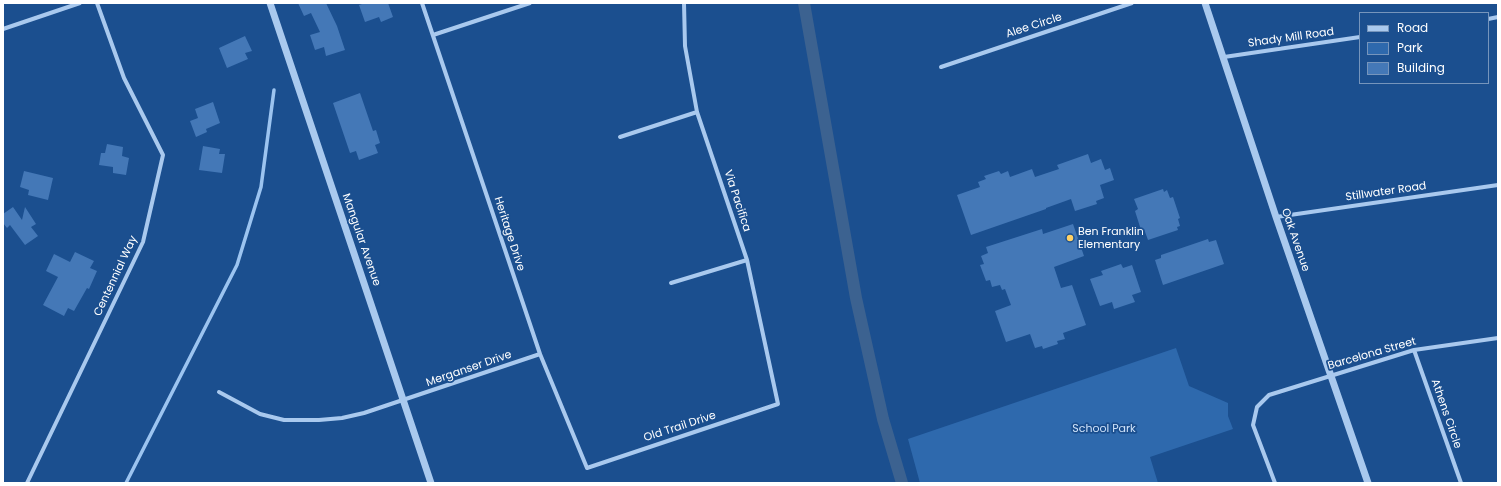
<!DOCTYPE html>
<html>
<head>
<meta charset="utf-8">
<style>
  body { margin:0 }
  #map { position:relative; width:1501px; height:486px; overflow:hidden; background:#1b4f8f; font-family:Poppins,sans-serif }
  canvas { display:block }
  .frame { position:absolute; inset:0; border:4px solid #fff; pointer-events:none }
  .legend { position:absolute; left:1359px; top:12px; width:130px; height:72px; box-sizing:border-box; background:#1b4f8f; border:1px solid #7695bc; margin:0; padding:5px 7px; list-style:none; font-size:12px; color:#fff }
  .legend li { display:flex; align-items:center; gap:8px; height:20px }
  .legend b { width:20px; border:1px solid #7695bc }
</style>
</head>
<body>
<div id="map">
<canvas width="1501" height="486"></canvas>
<div class="frame"></div>
<ul class="legend">
<li><b style="height:5px;background:#a9c9ee"></b>Road</li>
<li><b style="height:11px;background:#2e69ad"></b>Park</li>
<li><b style="height:11px;background:#4478b7"></b>Building</li>
</ul>
</div>
<script>
const ctx = document.querySelector('canvas').getContext('2d');
ctx.lineJoin = 'round';
function fillPath(path, color) { ctx.fillStyle = color; ctx.fill(path, 'evenodd'); }
const poly = rows => new Path2D(rows.map(r => 'M' + r).join(''));
function trace(path, color, width, dash) { ctx.strokeStyle = color; ctx.lineWidth = width; ctx.lineCap = dash ? 'butt' : 'round'; ctx.setLineDash(dash || []); ctx.stroke(path); }
function write(font, color, halo, rows, align = 'center') {
  ctx.font = font + ' Poppins,sans-serif'; ctx.lineWidth = 3.5; ctx.setLineDash([]); ctx.textBaseline = 'middle'; ctx.strokeStyle = halo; ctx.fillStyle = color; for (const [text, x, y, turn = 0] of rows) {
    ctx.save(); ctx.translate(x, y); ctx.rotate((+turn || 0) * Math.PI / 180); ctx.textAlign = isNaN(turn) ? turn : align; if (halo) ctx.strokeText(text, 0, 0); ctx.fillText(text, 0, 0); ctx.restore();
  }
}
const green = poly([
  [1176,348,1189,386,1228,403,1228,416,1233,429,1150,457,1158,483,920,483,908,439]
]);
const stream = poly([
  [126,483,237,265,261,187,274,90]
]);
const canal = poly([
  [804,3,856,298,883,419,902,483]
]);
const building = poly([
  [298,3,326,3,337,26,345,50,326,56,324,47,315,50,310,35,320,32,311,13,304,16],
  [365,3,388,3,393,17,381,22,379,17,365,22,359,5],
  [245,36,252,51,245,53,248,59,227,68,219,48],
  [360,93,373,131,376,130,380,143,375,145,378,153,359,160,356,151,350,153,333,103],
  [213,102,220,123,206,129,207,132,196,137,190,121,198,118,195,109],
  [107,144,123,147,122,156,129,158,126,175,113,173,113,167,99,165,101,153,105,153],
  [203,146,220,149,219,154,225,154,222,173,199,170],
  [1088,154,1091,163,1101,159,1105,170,1110,168,1114,180,1100,185,1104,198,1096,201,1097,204,1075,211,1071,199,1046,208,1046,209,971,235,957,195,980,187,978,182,986,179,984,176,999,171,1001,174,1008,171,1010,177,1032,169,1035,177,1059,169,1057,165],
  [24,171,53,178,48,200,28,195,29,190,20,187],
  [1163,189,1164,192,1167,190,1170,198,1173,197,1180,218,1178,219,1180,226,1177,227,1178,230,1148,240,1144,229,1141,230,1135,211,1138,209,1134,199],
  [13,207,22,220,25,207,36,224,31,227,38,236,25,245,10,225,7,228,3,223,3,214],
  [1073,224,1084,256,1054,267,1061,288,1072,285,1086,325,1063,333,1065,339,1057,341,1058,344,1043,349,1042,346,1035,348,1030,334,1006,342,995,311,1011,305,1005,289,1002,290,1000,285,992,287,990,280,986,281,980,265,984,264,981,256,988,253,986,247,1042,229,1043,234],
  [1208,239,1209,242,1216,240,1224,264,1163,285,1155,260,1161,258,1161,255],
  [75,252,94,261,90,268,97,271,89,289,87,288,74,311,68,308,64,316,43,305,58,277,46,271,54,254,70,262],
  [1121,264,1123,268,1132,265,1141,292,1132,295,1135,302,1114,309,1112,302,1100,306,1090,279,1103,275,1101,271]
]);
const minor = poly([
  [422,3,540,354,587,468,778,404,747,260,697,112,685,46,684,3],
  [1488,19,1498,17],
  [3,29,80,3],
  [433,35,530,3],
  [1224,57,1360,37],
  [941,67,1132,3],
  [620,137,697,112],
  [1276,217,1498,185],
  [671,283,747,260],
  [1414,350,1461,483],
  [219,392,260,414,284,420,319,420,342,418,364,413,540,354],
  [27,483,143,242,163,155,124,78,97,3],
  [1275,483,1253,425,1257,407,1269,395,1414,350,1498,338]
]);
const tertiary = poly([
  [270,3,431,483],
  [1205,3,1276,217,1368,483]
]);
const markers = [
  [1070,238,4,"#ffd166"]
];
const streetNames = [
  ["Alee Circle",1034,26,-18],
  ["Shady Mill Road",1291,38,-8],
  ["Stillwater Road",1386,192,-8],
  ["Via Pacifica",737,201,72],
  ["Heritage Drive",509,234,72],
  ["Mangular Avenue",361,240,71],
  ["Oak Avenue",1295,240,71],
  ["Centennial Way",116,276,-65],
  ["Barcelona Street",1372,354,-16],
  ["Merganser Drive",469,369,-19],
  ["Athens Circle",1446,414,71],
  ["Old Trail Drive",680,427,-18]
];
const poiNames = [
  ["Ben Franklin",1078,232],
  ["Elementary",1078,245]
];
const parkNames = [
  ["School Park",1104,429]
];
fillPath(green, '#2e69ad');
trace(stream, '#9cc4f0', 3.5);
trace(canal, '#3c6290', 12);
fillPath(building, '#4478b7');
trace(minor, '#a9c9ee', 4);
trace(tertiary, '#a9c9ee', 7);
for (const [x, y, r, color] of markers) { const dot = new Path2D(); dot.arc(x, y, r, 0, 2 * Math.PI); ctx.fillStyle = color; ctx.fill(dot); trace(dot, '#1b4f8f', 1.5); }
write('11px', '#fff', '#1b4f8f', streetNames);
write('11px', '#fff', '#1b4f8f', poiNames, 'left');
write('11px', '#cfe3fa', '#1b4f8f', parkNames);
</script>
</body>
</html>
